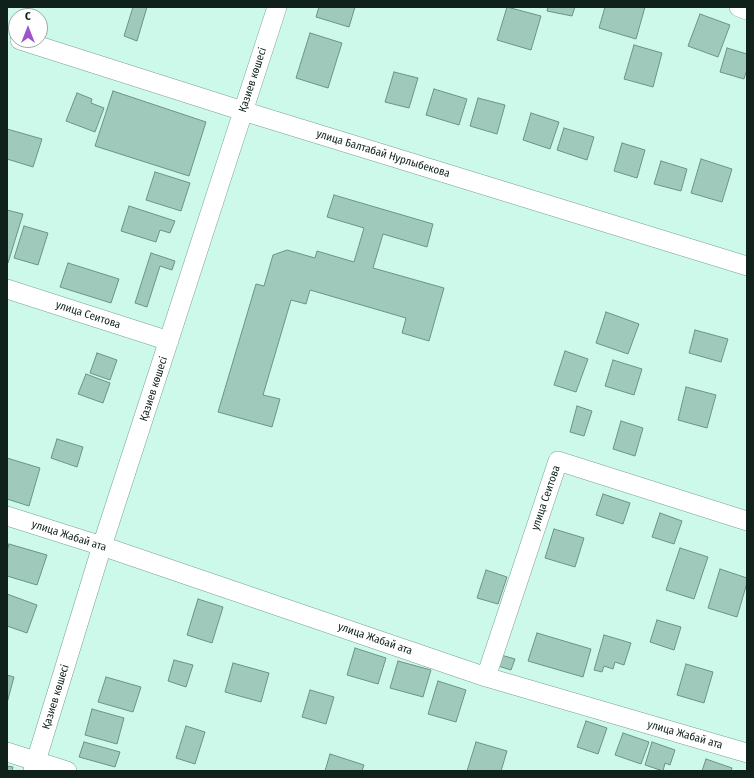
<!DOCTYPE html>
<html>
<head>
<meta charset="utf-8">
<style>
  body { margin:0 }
  #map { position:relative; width:754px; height:778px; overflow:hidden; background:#cdf9ea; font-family:"Fira Sans Condensed",sans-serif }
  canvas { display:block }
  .frame { position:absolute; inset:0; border:8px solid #10211c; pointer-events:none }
  .north { position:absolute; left:8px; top:8px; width:40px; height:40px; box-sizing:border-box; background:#fff; border:1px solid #9fa6a4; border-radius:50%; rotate:0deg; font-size:11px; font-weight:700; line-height:16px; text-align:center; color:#10211c }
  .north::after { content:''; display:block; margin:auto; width:14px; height:18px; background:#9e55c8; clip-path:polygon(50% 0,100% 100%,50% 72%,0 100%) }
</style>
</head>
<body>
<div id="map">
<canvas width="754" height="778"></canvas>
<div class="frame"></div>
<div class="north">С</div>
</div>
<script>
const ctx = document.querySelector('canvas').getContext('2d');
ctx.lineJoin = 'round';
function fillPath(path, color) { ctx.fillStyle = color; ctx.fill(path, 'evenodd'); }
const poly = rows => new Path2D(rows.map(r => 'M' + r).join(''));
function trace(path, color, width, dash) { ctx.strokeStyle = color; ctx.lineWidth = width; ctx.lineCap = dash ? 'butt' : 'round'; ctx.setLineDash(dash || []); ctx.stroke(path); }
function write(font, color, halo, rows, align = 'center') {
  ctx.font = font + ' "Fira Sans Condensed",sans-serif'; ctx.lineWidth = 4; ctx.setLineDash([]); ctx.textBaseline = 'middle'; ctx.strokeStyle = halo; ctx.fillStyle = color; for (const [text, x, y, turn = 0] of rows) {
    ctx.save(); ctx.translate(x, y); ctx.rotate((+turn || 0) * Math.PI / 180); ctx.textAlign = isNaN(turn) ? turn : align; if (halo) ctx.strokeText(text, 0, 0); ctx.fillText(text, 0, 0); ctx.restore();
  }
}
const building = poly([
  [133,7,147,7,137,41,124,36,133,7],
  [319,7,355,7,349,27,316,17,319,7],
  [507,7,541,16,531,50,497,40,507,7],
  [548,7,575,7,572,16,547,11,548,7],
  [605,7,645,7,636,39,599,28,605,7],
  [700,14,730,25,718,57,688,46,700,14],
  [310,33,342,43,328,88,296,78,310,33],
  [634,45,662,53,653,87,624,79,634,45],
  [727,48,747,54,747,69,744,79,720,72,727,48],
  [394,72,418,78,409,108,385,102,394,72],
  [434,89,467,99,459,125,426,115,434,89],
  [113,91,206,122,189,176,95,146,113,91],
  [77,93,92,99,91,103,104,108,95,132,66,121,77,93],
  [478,98,505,105,497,134,470,126,478,98],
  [531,113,559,122,550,149,523,140,531,113],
  [564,128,594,137,587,160,557,150,564,128],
  [7,129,42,139,33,167,7,159,7,129],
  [622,143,645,150,637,178,614,171,622,143],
  [701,159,732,169,722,202,691,193,701,159],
  [661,161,687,169,681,191,654,184,661,161],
  [155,172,190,183,181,211,146,200,155,172],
  [334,195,433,224,427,247,383,234,373,268,444,288,429,341,402,333,406,318,310,290,306,304,291,300,263,395,280,399,272,427,218,412,256,284,264,286,273,255,287,250,315,258,317,251,354,262,364,228,327,217,334,195],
  [129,206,175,221,170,233,160,230,156,242,121,231,129,206],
  [7,210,23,214,8,263,7,263,7,210],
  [24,226,48,233,38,265,14,258,24,226],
  [151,253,175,261,172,270,160,266,147,307,135,303,151,253],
  [68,263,119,279,111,303,60,287,68,263],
  [606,312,639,324,628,354,596,343,606,312],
  [695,330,728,339,721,362,689,353,695,330],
  [565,351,588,359,576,392,554,385,565,351],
  [97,353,117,360,110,380,90,373,97,353],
  [613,360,642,369,634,395,605,386,613,360],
  [86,374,110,383,103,403,78,394,86,374],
  [686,387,716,395,707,428,678,420,686,387],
  [577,406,592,411,584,436,570,432,577,406],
  [621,421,643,428,635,456,613,449,621,421],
  [57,439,83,447,77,467,51,458,57,439],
  [7,458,40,468,29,506,7,499,7,458],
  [603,494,630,503,623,524,596,515,603,494],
  [660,513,682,521,674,544,652,537,660,513],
  [554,529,584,538,575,567,545,558,554,529],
  [9,544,47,555,37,585,7,576,7,551,9,544],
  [680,548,708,557,694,599,666,590,680,548],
  [720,569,747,578,747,583,737,617,708,608,720,569],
  [486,570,507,577,498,604,477,598,486,570],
  [7,594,37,605,27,633,7,626,7,594],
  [198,599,223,607,212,643,187,635,198,599],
  [657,620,681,627,674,650,650,642,657,620],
  [537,633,591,649,583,677,528,661,537,633],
  [604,635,631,643,624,665,615,662,613,669,604,666,602,672,594,670,604,635],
  [355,648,386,658,378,684,347,675,355,648],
  [501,655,515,659,511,670,498,666,501,655],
  [174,660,193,665,186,687,168,681,174,660],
  [398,661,431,670,423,697,390,688,398,661],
  [233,663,269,673,261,702,225,692,233,663],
  [686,664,713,672,704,703,677,695,686,664],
  [7,675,14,677,7,703,7,675],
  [106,677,141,687,133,712,98,702,106,677],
  [438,681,466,690,456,722,428,714,438,681],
  [310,690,334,697,326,724,302,717,310,690],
  [92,709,124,718,117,744,85,735,92,709],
  [586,721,607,728,598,754,577,747,586,721],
  [186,726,205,732,195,764,176,758,186,726],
  [623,733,649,742,641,764,615,755,623,733],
  [84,742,120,752,115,767,79,757,84,742],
  [476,742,507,751,501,771,467,771,476,742],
  [652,742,675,750,670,765,665,763,663,771,645,765,652,742],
  [330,754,364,765,362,771,325,771,330,754],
  [706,759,732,768,731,771,702,771,706,759],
  [7,766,13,767,12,771,7,771,7,766]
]);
const minor = poly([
  [739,7,747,10],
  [20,40,243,111,747,266],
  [7,289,169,341],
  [7,516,102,546,486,677,747,753],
  [486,677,558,461,747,521],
  [7,752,67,771],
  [33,771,102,546,277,7]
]);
const streetNames = [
  ["Қазиев көшесі",253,80,-72],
  ["улица Балтабай Нурлыбекова",383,154,17],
  ["улица Сеитова",88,315,18],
  ["Қазиев көшесі",154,389,-72],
  ["улица Сеитова",546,498,-71],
  ["улица Жабай ата",69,536,18],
  ["улица Жабай ата",375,639,19],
  ["Қазиев көшесі",56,697,-73],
  ["улица Жабай ата",685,735,16]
];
fillPath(building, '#9fc9bb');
trace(building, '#6b9487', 1);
trace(minor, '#78a294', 20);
trace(minor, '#fff', 19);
write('11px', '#10211c', '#fff', streetNames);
</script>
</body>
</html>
